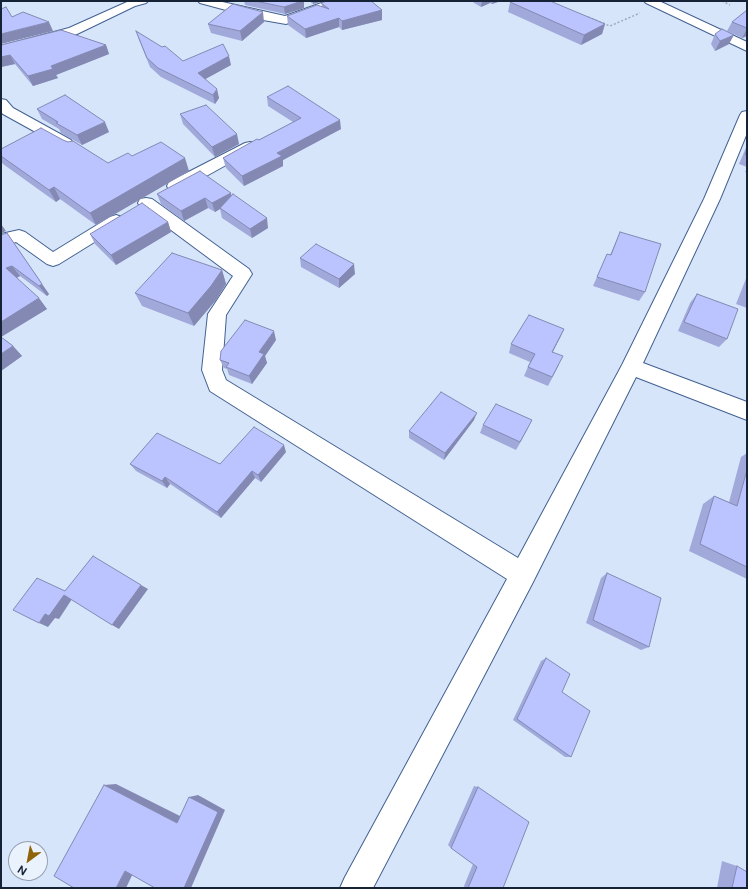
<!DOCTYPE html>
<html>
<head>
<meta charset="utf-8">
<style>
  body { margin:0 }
  #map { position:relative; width:748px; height:889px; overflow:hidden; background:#d7e5fb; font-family:"Public Sans",sans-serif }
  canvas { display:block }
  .frame { position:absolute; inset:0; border:2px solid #162337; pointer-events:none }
  .north { position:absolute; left:8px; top:841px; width:40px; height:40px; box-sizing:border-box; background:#eaf2fd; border:1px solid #959fae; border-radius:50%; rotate:212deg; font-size:11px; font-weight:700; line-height:16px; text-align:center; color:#162337 }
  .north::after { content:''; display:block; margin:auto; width:14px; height:18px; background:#8e6309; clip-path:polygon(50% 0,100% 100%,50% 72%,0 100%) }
</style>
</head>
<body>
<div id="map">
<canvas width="748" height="889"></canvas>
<div class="frame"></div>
<div class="north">N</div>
</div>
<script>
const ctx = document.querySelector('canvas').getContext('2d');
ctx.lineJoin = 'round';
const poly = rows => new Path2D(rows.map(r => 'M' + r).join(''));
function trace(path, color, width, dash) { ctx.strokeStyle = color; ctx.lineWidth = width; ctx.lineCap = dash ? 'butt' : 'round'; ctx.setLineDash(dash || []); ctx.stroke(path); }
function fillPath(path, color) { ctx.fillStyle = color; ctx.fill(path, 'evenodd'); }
const path = poly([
  [722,1,730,5],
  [588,17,610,26,640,13]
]);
const minor = poly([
  [148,1,146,3,135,6,77,34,1,54,1,46,69,28,127,2,148,1],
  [198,1,218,1,285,16,327,1,344,1,342,3,286,24,263,20,200,3,198,1],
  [1,99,6,100,13,108,71,140,73,143,71,146,66,147,61,146,3,114,1,112,1,99],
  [747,111,747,133,720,199,643,363,747,402,747,420,636,377,532,584,373,888,340,888,345,877,507,579,210,391,202,370,208,314,233,276,140,207,138,203,140,199,146,198,152,199,249,269,252,274,226,315,222,370,226,380,518,558,622,365,704,199,740,115,742,112,747,111],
  [250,142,255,143,257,146,255,149,181,190,175,191,169,190,167,186,169,182,245,143,250,142],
  [116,215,122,217,124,221,122,225,59,264,53,266,47,264,16,242,1,247,1,234,19,230,25,232,53,252,110,217,116,215]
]);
const tertiary = poly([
  [644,1,659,1,747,42,747,51,646,3,644,1]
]);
const wall = poly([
  [244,1,304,1,304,8,285,14,245,5],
  [309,1,323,1,313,4],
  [471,1,501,1,492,4,490,3,481,7],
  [510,2,605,24,602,34,581,45,508,12],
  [321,3,382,10,382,20,342,30,339,27,306,38,288,25,287,16,322,6],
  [747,10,747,36,742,38,727,31,732,22],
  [264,22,242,41,211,33,208,24],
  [136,31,183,61,231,65,205,79,219,98,215,104,161,77,150,67,139,40],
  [715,34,729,44,715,51,711,44],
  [1,45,106,45,109,54,56,75,58,78,33,86,15,64,1,67],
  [267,97,341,129,283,160,283,166,244,186,226,168,223,158,293,122,268,106],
  [37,109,109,132,82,145,61,133,59,129,42,119],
  [180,114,239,144,215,157,183,124],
  [63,140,108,163,132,156,189,171,96,225,60,199,56,202,3,164,1,161,1,149],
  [747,145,747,167,739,164],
  [747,168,747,173,745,172],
  [231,193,231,195,268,228,252,238,222,218,220,209,215,212,208,208,184,221,161,204,157,194],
  [168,222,171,232,116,265,95,244,90,234],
  [620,232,645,292,639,301,593,286,607,254,610,255],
  [1,235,49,294,47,296,20,276,17,278,47,309,1,337,13,346,22,356,1,371],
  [300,258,355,274,339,288,301,267],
  [222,270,226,284,216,300,194,326,142,306,135,293],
  [747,276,747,308,736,304],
  [697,294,727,339,719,347,678,331,690,303],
  [564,329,553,352,559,365,548,386,524,376,530,362,509,353,511,344],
  [276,340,265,356,267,363,252,384,229,375,227,369,224,368,220,360],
  [474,420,444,460,409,438,409,431],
  [483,425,528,428,516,450,480,433],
  [286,452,261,482,255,478,221,518,170,484,167,488,136,471,130,464,220,464],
  [747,453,747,579,689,551,703,504,714,496,729,502,741,457],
  [607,573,649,647,641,650,586,623,601,578],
  [546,658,571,757,565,757,513,720,541,661],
  [474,786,478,787,503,888,465,888,464,886,473,864,451,848,448,845],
  [722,861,737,866,747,888,717,888]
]);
const shadedWall = poly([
  [302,1,304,1,304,8,285,14,284,7],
  [313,1,323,1,313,4],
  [482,1,491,1,490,3,481,7],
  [493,1,501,1,492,4],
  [382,10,382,20,342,30,342,21],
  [263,12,264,22,242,41,240,31],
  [339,18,339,27,306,38,305,29],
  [49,22,53,31,1,44,1,34],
  [605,24,602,34,581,45,584,35],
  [747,29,747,36,742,38],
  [734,35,729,44,715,51,720,41],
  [106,45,109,54,56,75,58,78,33,86,28,76,51,66],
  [10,55,15,64,1,67,1,57],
  [229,56,231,65,200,82,198,73],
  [217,89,219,98,215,104,213,95],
  [340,120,341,129,283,160,283,166,244,186,242,176,277,153],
  [105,122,109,132,82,145,77,135],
  [237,134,239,144,215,157,212,147],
  [185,158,189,171,96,225,90,213],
  [54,187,60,199,56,202,49,190],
  [231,193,233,203,220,208,220,209,215,212,212,203],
  [205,198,208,208,184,221,181,211],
  [267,218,268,228,252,238,250,229],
  [168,222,171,232,116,265,111,255],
  [1,224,6,231,1,233],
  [7,233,49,294,47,296,39,286],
  [354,264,355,274,339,288,339,279],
  [12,266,20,276,14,279,6,268],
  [222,270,226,284,216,300,194,326,188,313],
  [39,298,47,309,1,337,1,322],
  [564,329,560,338,548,360,552,352],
  [274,331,276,340,265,356,267,363,252,384,249,376,259,352],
  [13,346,22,356,1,371,1,354],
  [477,413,474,420,444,460,445,453],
  [532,420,528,428,516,450,520,442],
  [284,445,286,452,261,482,258,475],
  [252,471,255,478,221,518,217,512],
  [165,477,170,484,167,488,162,481],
  [141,585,148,589,119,629,112,625],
  [64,595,72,599,59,619,55,618,48,627,39,623,45,614],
  [116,784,186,819,177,823,104,785],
  [198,795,225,810,191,888,184,888,189,797],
  [137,865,126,888,116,888,125,871]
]);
const building = poly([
  [255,1,302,1,284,7,255,1],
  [327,1,371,1,382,10,342,21,339,18,305,29,287,16,317,5,329,9,321,3,327,1],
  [511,1,550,1,605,24,584,35,510,2,511,1],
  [233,4,263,12,240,31,208,24,233,4],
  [6,7,12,17,23,12,49,22,1,34,1,9,6,7],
  [747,10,747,28,732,22,747,10],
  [722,29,734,35,720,41,715,34,722,29],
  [61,30,106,45,51,66,53,69,28,76,10,55,1,57,1,45,61,30],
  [136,31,162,47,165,46,183,61,223,44,229,56,198,73,217,89,213,95,158,68,147,58,136,31],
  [288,86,340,120,277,153,282,156,242,176,223,158,257,139,259,140,301,118,267,97,288,86],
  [65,95,105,122,77,135,56,123,58,122,37,109,65,95],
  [206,105,237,134,212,147,180,114,206,105],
  [41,128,63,140,68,142,73,141,108,163,128,153,132,156,161,142,185,158,90,213,54,187,49,190,1,156,1,149,41,128],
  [747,149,747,155,745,155,747,149],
  [200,171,231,193,212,203,205,198,181,211,157,194,200,171],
  [233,194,267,218,250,229,220,208,233,194],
  [142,203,168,222,111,255,90,234,142,203],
  [620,232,661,244,645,292,597,277,607,254,611,255,620,232],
  [7,233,42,284,39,286,12,266,6,268,39,298,1,322,1,235,7,233],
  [316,244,354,264,339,279,300,258,316,244],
  [172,253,222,270,211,286,188,313,135,293,172,253],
  [697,294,738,309,727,339,684,322,697,294],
  [529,315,564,329,552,352,563,356,552,377,528,367,535,354,511,344,529,315],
  [245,320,274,331,259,352,264,354,249,376,226,367,229,363,220,360,221,351,245,320],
  [1,337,13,346,1,354,1,337],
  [441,392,477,413,445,453,409,431,441,392],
  [496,404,532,420,520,442,483,425,496,404],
  [254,427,284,445,258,475,252,471,217,512,165,477,162,481,130,464,157,433,220,464,254,427],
  [747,470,747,567,700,544,714,496,737,506,747,470],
  [93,556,141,585,112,625,64,595,49,616,45,614,39,623,13,610,37,578,65,591,93,556],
  [607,573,661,598,649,647,593,620,607,573],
  [546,658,570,674,562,692,590,711,571,757,517,719,546,658],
  [104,785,177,823,189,797,218,812,184,888,155,888,125,871,116,888,74,888,54,876,104,785],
  [478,787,529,822,503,888,468,888,477,867,451,848,478,787],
  [737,866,747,872,747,888,732,888,737,866]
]);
trace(minor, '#426190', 2);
trace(tertiary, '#426190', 2);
trace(path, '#9ba8be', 1.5, [2, 2]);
fillPath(minor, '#fff');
fillPath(tertiary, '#fff');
fillPath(wall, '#a1a9db');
fillPath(shadedWall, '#8389b2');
fillPath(building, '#bbc4ff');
trace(building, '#8389b2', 1);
</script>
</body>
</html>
